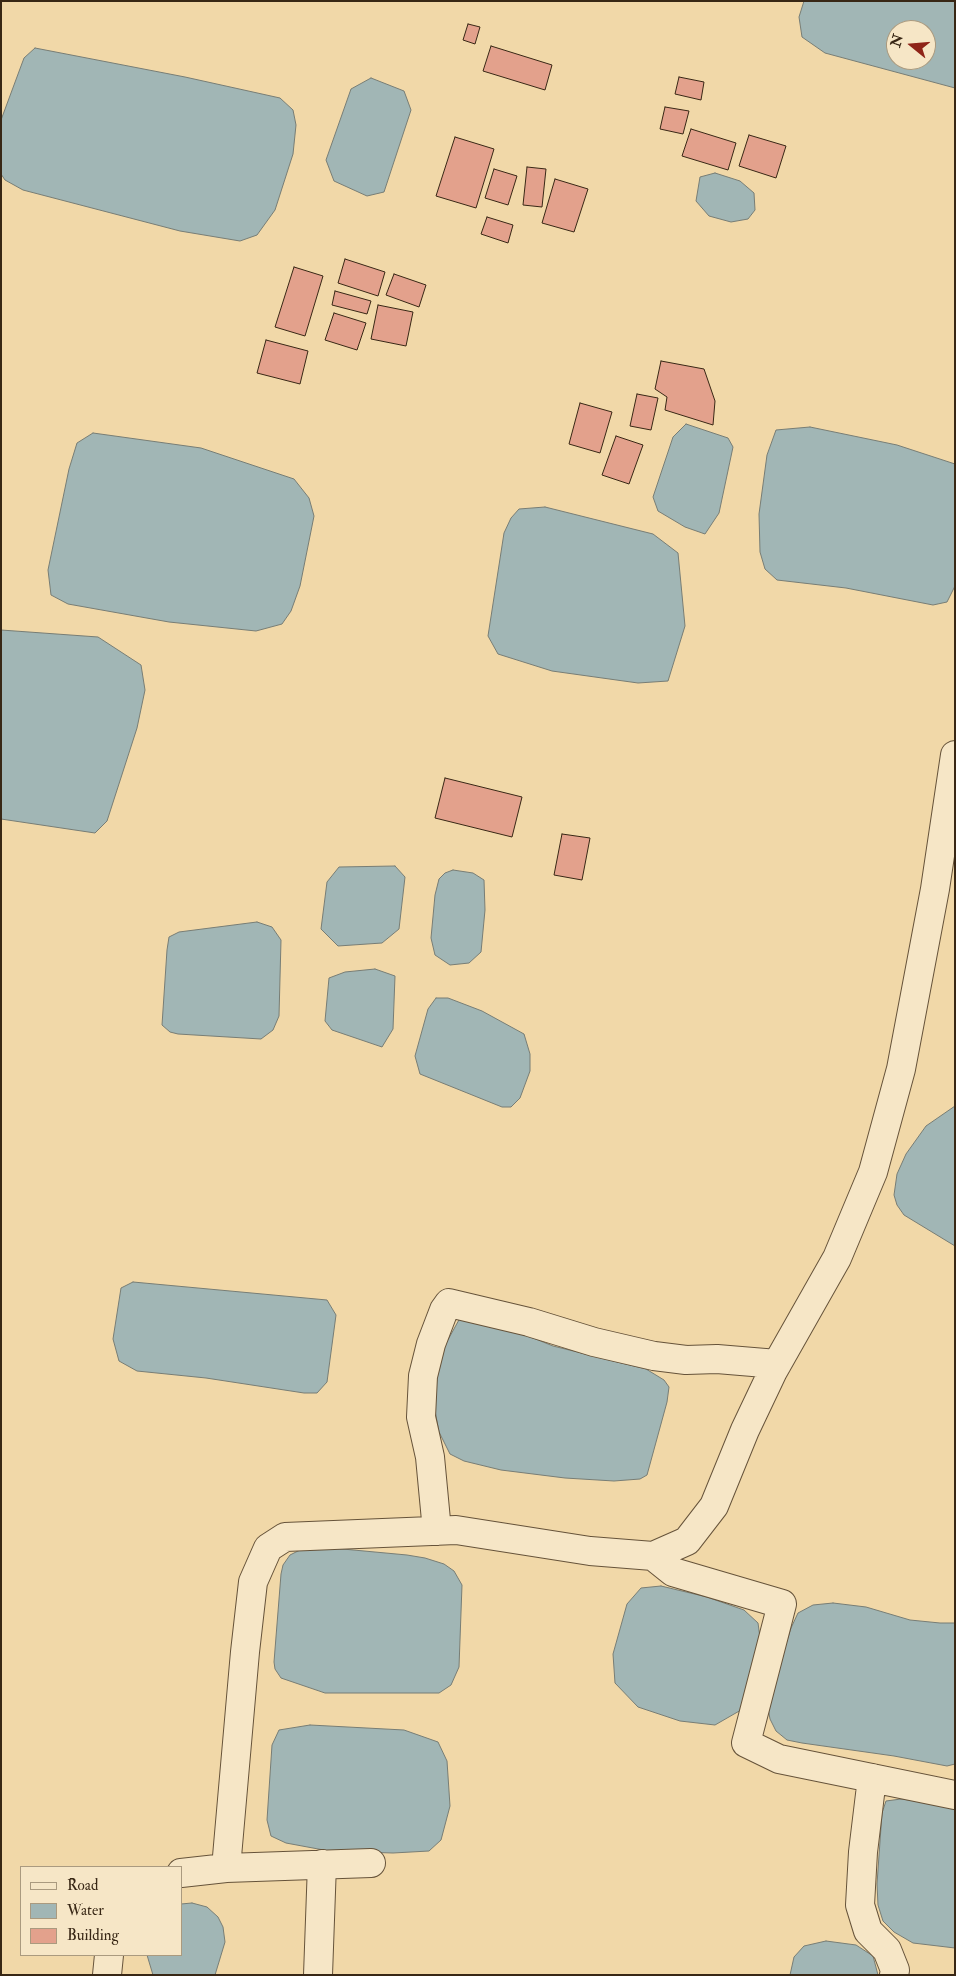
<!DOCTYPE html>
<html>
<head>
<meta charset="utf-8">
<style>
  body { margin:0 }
  #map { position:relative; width:956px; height:1976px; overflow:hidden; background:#f1d8a8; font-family:"IM FELL Double Pica",serif }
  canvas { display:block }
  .frame { position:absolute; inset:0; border:2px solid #382715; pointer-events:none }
  .legend { position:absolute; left:20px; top:1866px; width:162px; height:90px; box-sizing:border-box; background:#f6e6c6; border:1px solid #aa9a7f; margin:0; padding:6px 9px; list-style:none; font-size:15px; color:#382715 }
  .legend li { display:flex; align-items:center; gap:10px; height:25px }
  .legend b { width:25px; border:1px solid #aa9a7f }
  .north { position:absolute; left:886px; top:20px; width:50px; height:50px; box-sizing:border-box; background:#f6e6c6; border:1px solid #aa9a7f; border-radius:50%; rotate:287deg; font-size:14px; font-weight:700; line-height:20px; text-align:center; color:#382715 }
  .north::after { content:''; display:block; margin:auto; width:18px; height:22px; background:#8f2418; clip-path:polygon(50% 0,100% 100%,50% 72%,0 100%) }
</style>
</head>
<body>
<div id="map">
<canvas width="956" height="1976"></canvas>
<div class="frame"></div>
<ul class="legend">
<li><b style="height:6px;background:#f6e6c6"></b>Road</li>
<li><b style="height:14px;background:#a1b6b5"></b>Water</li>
<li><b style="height:14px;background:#e3a18c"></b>Building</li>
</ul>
<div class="north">N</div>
</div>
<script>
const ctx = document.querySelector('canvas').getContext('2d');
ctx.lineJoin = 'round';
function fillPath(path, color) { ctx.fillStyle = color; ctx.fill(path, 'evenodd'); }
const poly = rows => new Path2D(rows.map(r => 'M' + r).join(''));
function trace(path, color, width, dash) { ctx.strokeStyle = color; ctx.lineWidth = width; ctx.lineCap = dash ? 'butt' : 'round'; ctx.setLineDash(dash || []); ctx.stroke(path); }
const water = poly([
  [804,1,955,1,955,88,825,53,802,37,799,17,804,1],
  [896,30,926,30,926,60,896,60,896,30],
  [35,48,185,77,280,98,293,110,296,125,293,154,275,210,257,235,240,241,180,231,23,190,5,180,1,174,1,120,24,58,35,48],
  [371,78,404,91,411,110,384,192,367,196,334,181,326,160,351,89,371,78],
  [715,173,740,181,754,193,755,210,748,219,731,222,709,216,696,201,700,177,715,173],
  [686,424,728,438,733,447,719,513,705,534,685,527,658,511,653,497,673,437,686,424],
  [810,427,897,445,955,464,955,586,947,602,933,605,846,588,777,580,765,569,760,552,759,514,767,455,776,430,810,427],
  [93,433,201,448,294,479,309,498,314,516,300,586,291,611,282,624,256,631,169,622,68,604,51,595,48,570,69,469,77,443,93,433],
  [545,507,653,534,678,553,685,626,668,681,638,683,552,671,498,654,488,636,504,533,511,518,519,509,545,507],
  [1,630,98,637,141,665,145,690,137,728,107,821,95,833,1,819,1,630],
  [395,866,405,877,399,929,382,943,338,946,321,929,327,882,339,867,395,866],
  [453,870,473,873,484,880,485,910,481,952,469,963,450,965,435,955,431,938,435,895,439,879,445,873,453,870],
  [257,922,272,927,281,940,279,1016,273,1030,261,1039,178,1034,170,1032,162,1025,167,950,169,937,179,932,257,922],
  [375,969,395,976,393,1029,382,1047,332,1030,325,1021,329,978,345,972,375,969],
  [436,998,448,998,482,1011,524,1034,530,1054,530,1071,520,1098,511,1107,502,1107,420,1074,415,1056,428,1009,436,998],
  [955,1106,955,1246,904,1215,897,1205,894,1195,897,1174,906,1154,926,1126,955,1106],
  [133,1282,327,1300,336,1315,327,1382,317,1393,304,1393,206,1378,137,1371,119,1361,113,1339,121,1288,133,1282],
  [481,1317,553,1346,646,1369,664,1380,669,1387,667,1402,647,1475,640,1479,614,1481,565,1478,501,1470,464,1461,450,1454,439,1432,433,1400,435,1373,444,1347,460,1318,481,1317],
  [304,1548,332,1548,407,1555,425,1558,444,1564,454,1571,462,1585,459,1667,451,1685,439,1693,325,1693,281,1678,275,1669,274,1662,281,1574,283,1565,290,1555,304,1548],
  [661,1586,707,1597,744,1610,758,1623,761,1645,741,1710,715,1725,680,1721,638,1707,615,1683,613,1654,627,1604,641,1588,661,1586],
  [833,1603,866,1607,910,1620,940,1623,955,1623,955,1764,947,1766,894,1756,802,1743,787,1740,776,1731,770,1719,768,1708,770,1694,791,1628,798,1613,813,1605,833,1603],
  [310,1725,404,1730,438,1742,447,1761,450,1806,441,1840,429,1851,393,1853,329,1851,286,1843,271,1836,267,1820,272,1745,279,1730,310,1725],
  [901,1799,955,1805,955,1948,913,1943,894,1932,883,1921,878,1905,877,1884,882,1813,886,1801,901,1799],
  [192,1903,207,1907,218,1917,223,1927,225,1942,215,1975,153,1975,147,1955,181,1955,181,1904,192,1903],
  [826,1941,856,1945,873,1956,878,1975,790,1975,794,1957,804,1946,826,1941]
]);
const building = poly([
  [468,24,480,27,475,44,463,40,468,24],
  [491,46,552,65,545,90,483,71,491,46],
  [679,77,704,82,701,100,675,94,679,77],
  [665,107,689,111,683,134,660,129,665,107],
  [691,129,736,143,728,170,682,156,691,129],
  [749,135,786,146,776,178,739,166,749,135],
  [455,137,494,149,476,208,436,196,455,137],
  [527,167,546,169,542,207,523,205,527,167],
  [494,169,517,176,508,205,485,198,494,169],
  [555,179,588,189,574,232,542,223,555,179],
  [487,217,513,225,508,243,481,234,487,217],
  [345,259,385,272,378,296,338,283,345,259],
  [294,267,323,276,305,336,275,327,294,267],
  [394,274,426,285,419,307,386,295,394,274],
  [335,291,371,301,367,314,332,305,335,291],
  [378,305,413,312,406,346,371,339,378,305],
  [334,313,366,323,357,350,325,340,334,313],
  [266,340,308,351,300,384,257,373,266,340],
  [661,361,704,369,715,401,713,425,665,410,667,397,655,389,661,361],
  [637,394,658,398,651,430,630,426,637,394],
  [580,403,612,412,600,453,569,444,580,403],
  [616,436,643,445,629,484,602,475,616,436],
  [445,778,522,797,512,837,435,818,445,778],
  [562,834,590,838,582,880,554,875,562,834]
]);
const street = poly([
  [437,1531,430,1457,421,1417,423,1376,431,1344,444,1310,449,1303,529,1322,594,1342,654,1356,686,1360,717,1359,777,1364],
  [653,1556,673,1572,782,1604,746,1743,779,1759,955,1795],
  [872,1778,863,1852,860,1905,868,1931,887,1950,895,1970,894,1975],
  [226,1868,245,1652,253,1582,268,1548,285,1537,456,1530,590,1551,653,1556,687,1541,714,1506,745,1430,773,1371,837,1258,873,1172,901,1069,935,889,955,755],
  [181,1873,226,1868,371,1863],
  [107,1975,109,1955],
  [318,1975,322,1864]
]);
fillPath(water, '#a1b6b5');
trace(water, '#777d75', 1);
fillPath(building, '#e3a18c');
trace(building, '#382715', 1);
trace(street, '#66533a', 30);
trace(street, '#f6e6c6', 28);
</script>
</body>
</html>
